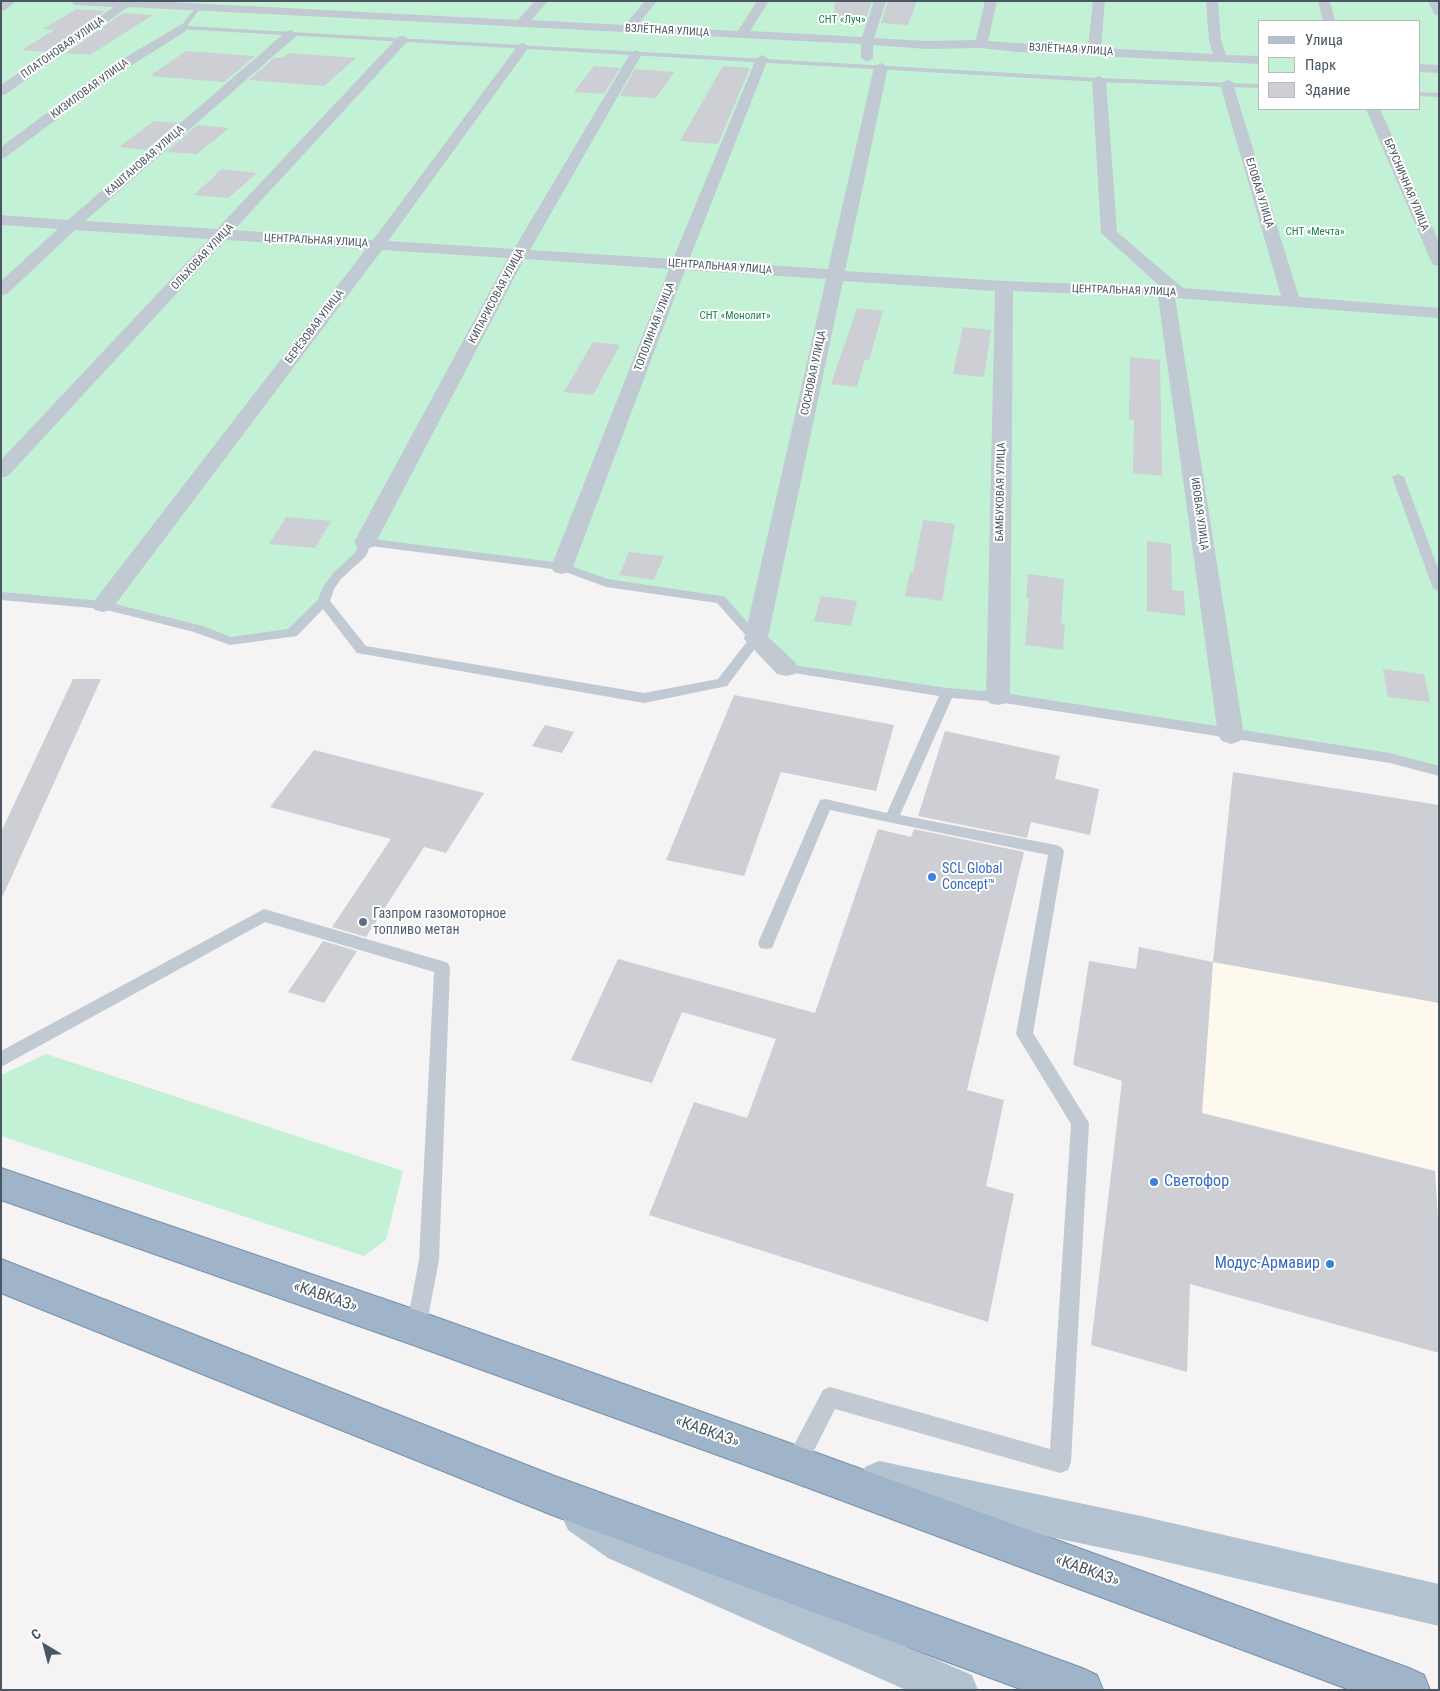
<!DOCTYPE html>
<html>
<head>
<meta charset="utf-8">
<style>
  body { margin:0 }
  #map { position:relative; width:1440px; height:1691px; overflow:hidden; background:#f5f3f3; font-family:"Roboto Condensed",sans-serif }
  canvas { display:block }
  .frame { position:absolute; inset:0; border:2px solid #4a5661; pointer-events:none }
  .legend { position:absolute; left:1258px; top:20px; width:162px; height:90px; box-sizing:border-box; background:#fff; border:1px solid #b7bbc0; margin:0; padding:6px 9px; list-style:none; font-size:15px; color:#4a5661 }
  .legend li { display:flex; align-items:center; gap:10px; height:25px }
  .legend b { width:25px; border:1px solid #b7bbc0 }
  .north { position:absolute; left:20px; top:1621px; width:50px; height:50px; -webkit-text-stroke:4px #fff; paint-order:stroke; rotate:323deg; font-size:14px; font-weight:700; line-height:20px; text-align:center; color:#4a5661 }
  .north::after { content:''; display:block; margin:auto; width:18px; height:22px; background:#4a5661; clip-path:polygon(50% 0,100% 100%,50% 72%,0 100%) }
</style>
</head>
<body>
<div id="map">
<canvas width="1440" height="1691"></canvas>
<div class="frame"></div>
<ul class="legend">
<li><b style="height:6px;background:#b3c2d1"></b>Улица</li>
<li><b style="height:14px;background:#c3f1d5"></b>Парк</li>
<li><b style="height:14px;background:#cdcfd5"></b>Здание</li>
</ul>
<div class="north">С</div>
</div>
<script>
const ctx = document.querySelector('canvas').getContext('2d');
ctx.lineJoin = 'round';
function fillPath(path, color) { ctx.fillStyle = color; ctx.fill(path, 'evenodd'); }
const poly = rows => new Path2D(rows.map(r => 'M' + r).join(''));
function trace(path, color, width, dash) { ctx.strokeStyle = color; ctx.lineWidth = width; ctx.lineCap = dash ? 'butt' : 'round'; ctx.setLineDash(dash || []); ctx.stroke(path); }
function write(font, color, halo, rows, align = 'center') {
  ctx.font = font + ' "Roboto Condensed",sans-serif'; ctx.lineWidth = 4; ctx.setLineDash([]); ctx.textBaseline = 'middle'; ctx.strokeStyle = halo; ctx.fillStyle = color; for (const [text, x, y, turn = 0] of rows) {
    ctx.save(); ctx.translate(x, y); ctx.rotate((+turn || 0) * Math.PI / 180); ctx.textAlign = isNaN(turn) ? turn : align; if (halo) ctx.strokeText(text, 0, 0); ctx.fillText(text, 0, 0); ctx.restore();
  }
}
const commercial = poly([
  [1213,962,1439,1003,1439,1235,1435,1171,1230,1119,1220,1292,1190,1284]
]);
const green = poly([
  [1,1,1439,1,1439,771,1390,758,786,668,721,600,606,583,562,567,365,542,292,633,230,641,103,605,1,596],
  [1259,21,1419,21,1419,109,1259,109],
  [46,1054,403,1171,386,1240,364,1256,1,1136,1,1075]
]);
const building = poly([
  [835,1,872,1,865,22,834,20],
  [888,1,917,1,908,25,881,23],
  [77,9,105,11,46,52,22,50,54,30,43,29],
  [123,13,153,15,90,55,66,53],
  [186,51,255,56,224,82,150,76],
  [288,53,356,58,324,86,249,80,274,58,282,58],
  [594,66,620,68,604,94,574,92],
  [723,66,750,68,718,144,680,141],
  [635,69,674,72,656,98,620,96],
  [154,121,177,123,146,150,119,147],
  [197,125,229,128,197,154,167,152],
  [222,169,257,173,228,198,194,195],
  [857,308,883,311,869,360,865,359,857,387,831,384],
  [963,327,991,330,984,377,953,374],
  [593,342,620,345,593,395,564,392],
  [1130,357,1160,360,1162,476,1133,473,1134,420,1129,419],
  [286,517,331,521,315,548,269,544],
  [923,520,955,524,942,601,905,596,910,572,913,573],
  [1147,541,1171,544,1172,590,1184,591,1185,616,1147,611],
  [629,552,664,556,654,580,619,575],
  [1028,574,1064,579,1061,623,1065,624,1063,650,1025,645,1029,598,1026,598],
  [821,596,857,601,851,626,814,621],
  [1383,669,1424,674,1430,702,1388,697],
  [73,679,101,679,1,900,1,832],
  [734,695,894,725,876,791,781,772,744,876,666,860],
  [545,725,574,732,562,753,532,746],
  [945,731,1060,756,1055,779,1099,789,1090,835,1031,822,1027,838,918,816],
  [314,750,484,793,446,853,424,847,366,937,332,927,391,839,270,807],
  [1233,772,1439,805,1439,1003,1213,962],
  [878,829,911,837,914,829,1024,852,967,1090,1004,1100,986,1186,1014,1194,988,1322,649,1215,694,1102,747,1118,776,1039,682,1012,652,1083,571,1060,618,959,815,1013],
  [323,941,357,951,324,1003,288,992],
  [1139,947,1213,962,1202,1113,1435,1171,1439,1235,1439,1353,1190,1284,1187,1372,1091,1345,1122,1081,1073,1065,1089,961,1136,969]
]);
const service = poly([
  [199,4,202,6,187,26,1099,78,1259,84,1259,88,1099,82,180,29,180,27,199,4],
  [1419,92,1439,93,1439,97,1419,96,1419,92],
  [1398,474,1404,477,1439,571,1439,592,1433,588,1392,477,1398,474],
  [365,538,562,563,608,579,721,596,725,597,762,639,727,686,644,703,357,653,323,609,297,636,230,645,194,632,103,609,1,600,1,592,103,601,203,626,231,637,288,629,318,600,322,589,333,573,356,552,359,542,365,538],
  [370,546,560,570,606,587,717,603,749,639,718,679,644,693,366,646,330,601,334,589,341,579,366,556,370,546],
  [786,664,947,688,998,692,1390,753,1439,766,1439,776,1390,763,998,702,952,698,900,815,1056,845,1061,847,1064,851,1033,1033,1089,1123,1071,1462,1068,1470,1060,1473,835,1409,803,1472,795,1475,787,1472,784,1464,823,1390,830,1387,1050,1449,1071,1124,1016,1034,1048,855,830,810,774,943,772,948,766,949,760,948,758,943,820,800,825,799,887,813,939,696,781,671,779,668,781,665,786,664],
  [264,909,442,961,448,963,450,968,439,1260,426,1328,423,1335,416,1338,409,1335,406,1328,419,1260,434,972,265,922,1,1067,1,1051,264,909]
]);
const minor = poly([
  [16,1,5,10,1,11,2,1,16,1],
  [69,1,150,1,518,20,535,1,548,1,531,20,625,25,645,1,657,1,637,26,738,31,757,1,769,1,750,31,862,37,874,1,886,1,874,38,927,41,976,40,985,1,997,1,988,41,1088,48,1093,1,1105,1,1101,48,1213,54,1209,40,1206,1,1218,1,1221,40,1226,55,1259,56,1259,64,1018,52,981,48,927,49,873,45,873,58,867,62,861,58,861,44,128,7,6,94,1,95,1,85,114,7,75,5,69,1],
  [1318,1,1330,1,1335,21,1323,21,1318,1],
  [1428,1,1439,1,1439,16,1435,15,1428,1],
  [182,24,186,25,188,28,186,31,116,75,6,157,1,158,1,147,106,69,182,24],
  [291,30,297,34,295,37,85,221,217,229,398,37,402,36,406,37,408,40,406,43,234,230,373,240,519,44,523,43,529,47,388,241,514,249,630,54,636,50,642,54,530,250,673,259,756,59,762,55,768,59,689,260,828,269,874,67,881,63,888,67,845,271,1004,281,1161,287,1101,233,1092,80,1099,76,1106,80,1117,232,1183,288,1281,296,1220,84,1227,80,1232,81,1299,297,1439,308,1439,318,1175,298,1244,735,1240,741,1231,744,1222,741,1218,735,1158,297,1013,291,1010,697,1007,703,998,705,989,703,986,697,995,291,843,281,768,637,795,662,798,668,795,674,786,676,777,674,744,639,826,279,685,270,573,567,570,572,562,574,554,572,551,567,669,269,524,259,376,542,373,547,365,549,357,547,354,542,508,258,382,250,111,610,103,612,95,610,91,605,95,600,366,249,226,240,8,476,1,478,1,460,209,239,75,230,7,294,1,295,1,281,58,229,1,225,1,215,68,220,287,31,291,30],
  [1419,64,1439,65,1439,73,1419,72,1419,64],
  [1366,109,1380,109,1439,242,1439,266,1433,265,1431,261,1366,109]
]);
const primary = poly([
  [879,1461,1141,1516,1439,1584,1439,1626,1141,1556,879,1501,865,1495,859,1481,865,1467,879,1461],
  [582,1496,596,1502,636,1530,972,1675,978,1690,906,1690,608,1558,568,1530,562,1516,568,1502,582,1496]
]);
const trunk = poly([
  [1,1168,416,1310,795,1445,1409,1668,1424,1675,1430,1690,1350,1690,795,1483,416,1346,1,1200,1,1168],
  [1,1259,552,1475,1082,1668,1097,1675,1103,1690,1023,1690,552,1515,1,1293,1,1259]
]);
const markers = [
  [932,877,5,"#3f7fe0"],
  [363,922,5,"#5c6f8a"],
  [1154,1182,5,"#3f7fe0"],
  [1330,1264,5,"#3f7fe0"]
];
const farParknames = [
  ["СНТ «Луч»",842,20],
  ["СНТ «Мечта»",1315,232],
  ["СНТ «Монолит»",735,316]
];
const farStreetnames = [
  ["ВЗЛЁТНАЯ УЛИЦА",667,31,3],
  ["ПЛАТОНОВАЯ УЛИЦА",63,48,-35],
  ["ВЗЛЁТНАЯ УЛИЦА",1071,50,3],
  ["КИЗИЛОВАЯ УЛИЦА",90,89,-36],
  ["КАШТАНОВАЯ УЛИЦА",145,161,-41],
  ["БРУСНИЧНАЯ УЛИЦА",1406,185,67],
  ["ЕЛОВАЯ УЛИЦА",1259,193,73],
  ["ЦЕНТРАЛЬНАЯ УЛИЦА",316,241,3],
  ["ОЛЬХОВАЯ УЛИЦА",203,257,-47],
  ["ЦЕНТРАЛЬНАЯ УЛИЦА",720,267,4],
  ["ЦЕНТРАЛЬНАЯ УЛИЦА",1124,291,2],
  ["КИПАРИСОВАЯ УЛИЦА",497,296,-62],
  ["БЕРЁЗОВАЯ УЛИЦА",315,327,-53],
  ["ТОПОЛИНАЯ УЛИЦА",655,327,-69],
  ["СОСНОВАЯ УЛИЦА",814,373,-78],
  ["БАМБУКОВАЯ УЛИЦА",1001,492,-89],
  ["ИВОВАЯ УЛИЦА",1199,514,82]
];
const shopNames = [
  ["SCL Global",942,869],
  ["Concept™",942,885]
];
const serviceNames = [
  ["Газпром газомоторное",373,914],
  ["топливо метан",373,930]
];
const nearShopnames = [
  ["Светофор",1164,1182],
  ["Модус-Армавир",1320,1264,"right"]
];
const nearStreetnames = [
  ["«КАВКАЗ»",325,1297,19],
  ["«КАВКАЗ»",707,1432,20],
  ["«КАВКАЗ»",1087,1571,20]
];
fillPath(commercial, '#fdf9ef');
fillPath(green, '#c3f1d5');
fillPath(building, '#cdcfd5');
trace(trunk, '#7690ad', 2);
fillPath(service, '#c1cad2');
fillPath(minor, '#c1cad2');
fillPath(primary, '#b3c2d1');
fillPath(trunk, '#9fb4c9');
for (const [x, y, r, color] of markers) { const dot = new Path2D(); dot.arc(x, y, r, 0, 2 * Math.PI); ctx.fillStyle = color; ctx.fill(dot); trace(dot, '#fff', 2); }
write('11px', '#17864f', '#fff', farParknames);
write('11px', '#4a5661', '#fff', farStreetnames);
write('14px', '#366cbe', '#fff', shopNames, 'left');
write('14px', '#4e5e75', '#fff', serviceNames, 'left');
write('16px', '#366cbe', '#fff', nearShopnames, 'left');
write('16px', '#4a5661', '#fff', nearStreetnames);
</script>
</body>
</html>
